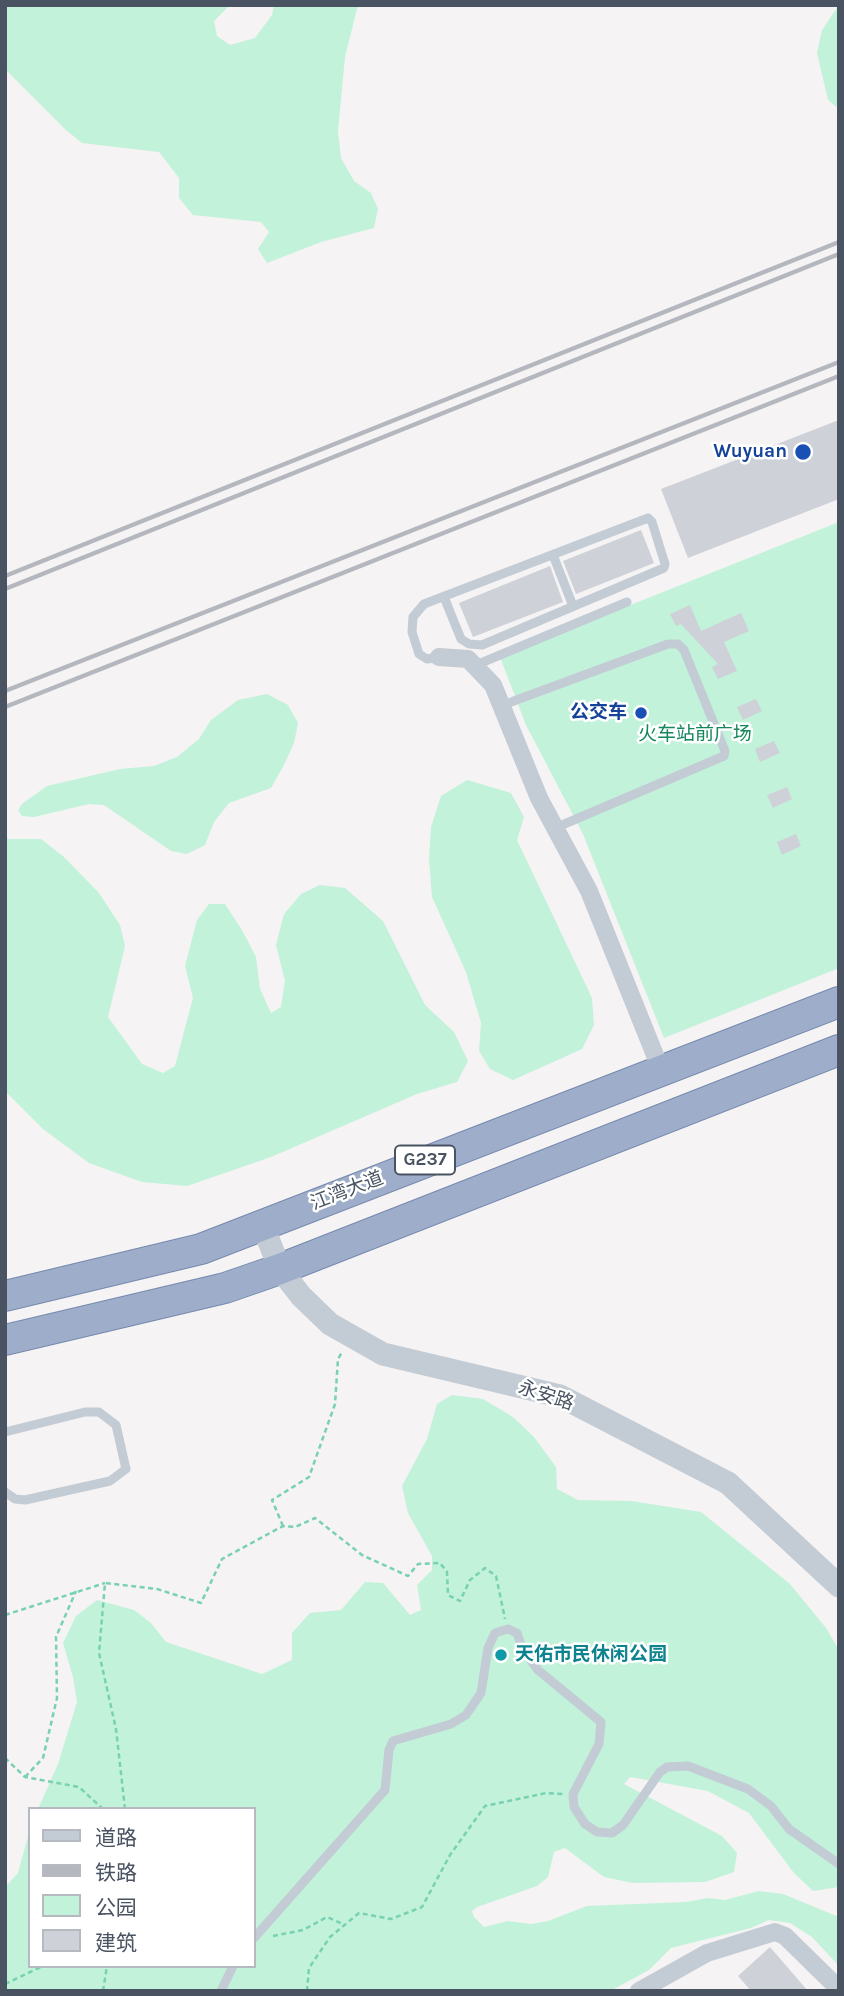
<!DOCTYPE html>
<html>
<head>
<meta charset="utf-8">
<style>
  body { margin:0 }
  #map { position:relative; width:844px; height:1996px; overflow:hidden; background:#f5f3f3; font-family:Karla,"Noto Sans SC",sans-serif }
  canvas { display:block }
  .frame { position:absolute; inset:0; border:7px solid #495361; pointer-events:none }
  .legend { position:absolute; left:28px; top:1807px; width:228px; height:161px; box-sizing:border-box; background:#fff; border:2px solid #b6bac0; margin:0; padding:9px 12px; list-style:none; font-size:21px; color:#495361 }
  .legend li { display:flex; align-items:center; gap:14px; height:35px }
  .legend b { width:35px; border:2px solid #b6bac0 }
</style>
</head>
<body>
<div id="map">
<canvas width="844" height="1996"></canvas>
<div class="frame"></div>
<ul class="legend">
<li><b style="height:9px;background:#c3cbd4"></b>道路</li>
<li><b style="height:9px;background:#b4b7bd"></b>铁路</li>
<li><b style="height:19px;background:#c2f2da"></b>公园</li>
<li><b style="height:19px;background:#ced1d7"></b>建筑</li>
</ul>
</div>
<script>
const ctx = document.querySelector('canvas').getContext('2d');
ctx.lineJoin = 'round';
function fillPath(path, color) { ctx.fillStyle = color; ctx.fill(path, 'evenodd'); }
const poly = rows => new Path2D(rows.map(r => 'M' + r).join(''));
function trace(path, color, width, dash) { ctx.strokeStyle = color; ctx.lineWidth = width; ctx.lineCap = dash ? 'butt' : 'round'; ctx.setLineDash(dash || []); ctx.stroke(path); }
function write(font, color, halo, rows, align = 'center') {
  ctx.font = font + ' Karla,"Noto Sans SC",sans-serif'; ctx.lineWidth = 5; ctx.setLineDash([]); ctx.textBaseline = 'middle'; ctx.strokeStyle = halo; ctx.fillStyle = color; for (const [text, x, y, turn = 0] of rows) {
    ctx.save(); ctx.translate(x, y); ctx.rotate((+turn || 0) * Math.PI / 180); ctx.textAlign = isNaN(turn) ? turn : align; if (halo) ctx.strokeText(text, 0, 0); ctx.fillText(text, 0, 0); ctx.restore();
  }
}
const green = poly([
  [5,5,230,5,214,21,217,36,230,45,255,38,272,15,274,5,361,5,357,9,345,57,338,131,341,158,354,181,371,193,378,209,374,228,321,242,267,263,258,249,269,232,261,222,193,215,179,198,179,178,159,152,82,143,66,130,5,69],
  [839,5,839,109,828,100,817,53,822,30],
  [839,522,839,968,664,1038,583,834,526,725,500,657],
  [267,694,288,705,298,723,294,743,284,765,271,788,229,803,214,822,205,845,187,854,171,851,104,805,89,804,34,817,22,816,18,810,22,804,47,786,120,769,154,766,177,757,199,739,211,720,238,700],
  [467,780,511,793,524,817,517,840,592,998,594,1025,582,1049,513,1080,490,1069,479,1051,481,1023,466,972,432,897,429,859,431,827,441,796],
  [5,839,41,839,64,857,99,893,120,925,125,946,108,1017,142,1064,163,1073,175,1066,193,998,185,966,197,920,209,904,225,904,242,930,256,957,260,989,271,1013,281,1007,285,981,276,945,284,914,301,894,320,885,345,888,383,921,425,1005,454,1032,468,1061,457,1082,417,1094,271,1157,187,1186,142,1182,89,1163,43,1129,5,1091],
  [452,1395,483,1399,513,1417,534,1437,556,1467,557,1489,578,1500,631,1501,701,1512,790,1584,826,1628,839,1650,839,1887,813,1891,794,1873,749,1813,708,1791,630,1777,624,1784,722,1836,737,1853,734,1872,705,1882,633,1883,604,1877,565,1848,554,1852,548,1877,537,1886,477,1907,472,1911,474,1917,484,1927,508,1921,531,1924,548,1921,587,1906,686,1902,708,1898,725,1900,759,1891,783,1894,839,1917,839,1966,812,1937,790,1923,769,1920,751,1928,671,1948,649,1970,610,1991,5,1991,5,1887,18,1873,30,1829,30,1966,254,1966,254,1809,38,1809,58,1764,77,1702,73,1677,63,1643,76,1616,97,1600,134,1610,151,1623,166,1642,262,1674,292,1660,292,1633,310,1613,341,1610,365,1582,383,1583,410,1615,421,1610,417,1585,432,1570,432,1556,408,1513,402,1486,427,1439,437,1404]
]);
const building = poly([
  [839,420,839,499,688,558,661,489],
  [641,530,654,563,576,594,563,561],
  [550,566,563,602,473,637,459,603],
  [690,605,701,631,741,613,749,631,724,642,737,671,718,679,712,667,718,664,681,624,676,626,670,614],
  [756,699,762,711,743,720,737,707],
  [774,741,780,753,760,762,755,749],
  [787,787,792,799,773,808,767,795],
  [796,834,801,846,782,855,777,842],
  [770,1947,808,1991,751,1991,738,1976]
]);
const path = poly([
  [283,1526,272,1500,309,1477,335,1404,338,1359,342,1352],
  [5,1615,105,1583],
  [5,1758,25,1777,79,1787,103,1809],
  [25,1777,43,1758,57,1698,56,1637,76,1591],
  [125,1809,116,1729,99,1653,105,1583,157,1589,201,1603,222,1559,283,1526,295,1527,315,1518,362,1555,408,1576,418,1564,440,1563,447,1572,448,1595,460,1601,470,1580,485,1568,496,1576,505,1619],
  [273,1936,303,1930,327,1917,345,1925],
  [5,1984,43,1966],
  [103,1991,107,1966],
  [307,1991,309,1968,330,1937,359,1913,391,1919,422,1907,450,1855,485,1806,546,1793,563,1794]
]);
const service = poly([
  [553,555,573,606],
  [439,657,427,659,419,654,412,632,413,617,424,604,648,518,652,522,665,564,664,568,482,645,469,644,461,639,444,597],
  [476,665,627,602],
  [503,705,668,644,678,644,684,650,725,751,724,756,555,828],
  [5,1432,85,1412,99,1412,116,1425,126,1469,110,1481,25,1500,15,1499,5,1492],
  [254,1938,385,1790,389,1750,393,1741,451,1724,466,1715,481,1693,488,1648,495,1633,508,1629,517,1633,522,1648,538,1670,601,1722,599,1744,573,1794,574,1807,585,1824,597,1832,612,1833,623,1825,660,1772,667,1767,688,1766,748,1789,771,1806,789,1829,839,1864],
  [221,1991,233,1966]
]);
const minor = poly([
  [439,657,468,659,493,685,539,798,589,891,661,1070],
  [639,1991,707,1953,775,1932,785,1936,837,1987]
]);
const tertiary = poly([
  [262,1224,280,1269,301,1296,330,1324,383,1354,560,1396,728,1483,839,1586]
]);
const trunk = poly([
  [5,1296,201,1249,839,1002],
  [5,1340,225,1288,280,1269,839,1050]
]);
const rail = poly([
  [5,576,839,242],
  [5,589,839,254],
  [5,691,839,362],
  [5,707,839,376]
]);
const markers = [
  [803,452,9,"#1a4fb4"],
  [641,713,7,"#1a4fb4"],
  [501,1655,7,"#0f9aa8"]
];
const shields = [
  [425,1160,60]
];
const shieldNames = [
  ["G237",425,1160]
];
const transitNames = [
  ["Wuyuan",787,452],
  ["公交车",627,713]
];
const parkNames = [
  ["火车站前广场",695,735]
];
const streetNames = [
  ["江湾大道",347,1191,-21],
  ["永安路",546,1396,18]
];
const cultureNames = [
  ["天佑市民休闲公园",515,1655]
];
fillPath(green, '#c2f2da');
fillPath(building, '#ced1d7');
trace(trunk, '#7588ae', 32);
trace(path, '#78d1b1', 2.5, [5, 3.5]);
trace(service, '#c3cbd4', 9);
trace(minor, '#c3cbd4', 18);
trace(tertiary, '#c3cbd4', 23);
trace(trunk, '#9eaeca', 30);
trace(rail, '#b4b7bd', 4.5);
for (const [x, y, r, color] of markers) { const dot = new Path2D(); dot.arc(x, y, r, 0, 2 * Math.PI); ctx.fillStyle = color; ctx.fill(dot); trace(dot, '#fff', 2.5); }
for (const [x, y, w] of shields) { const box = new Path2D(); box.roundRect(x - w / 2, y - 14.5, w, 29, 5); ctx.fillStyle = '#fff'; ctx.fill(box); trace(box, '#495361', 2); }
write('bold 18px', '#495361', null, shieldNames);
write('bold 19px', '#164399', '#fff', transitNames, 'right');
write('19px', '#15875d', '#fff', parkNames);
write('19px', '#495361', '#fff', streetNames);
write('bold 19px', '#0d838f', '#fff', cultureNames, 'left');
</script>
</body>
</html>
